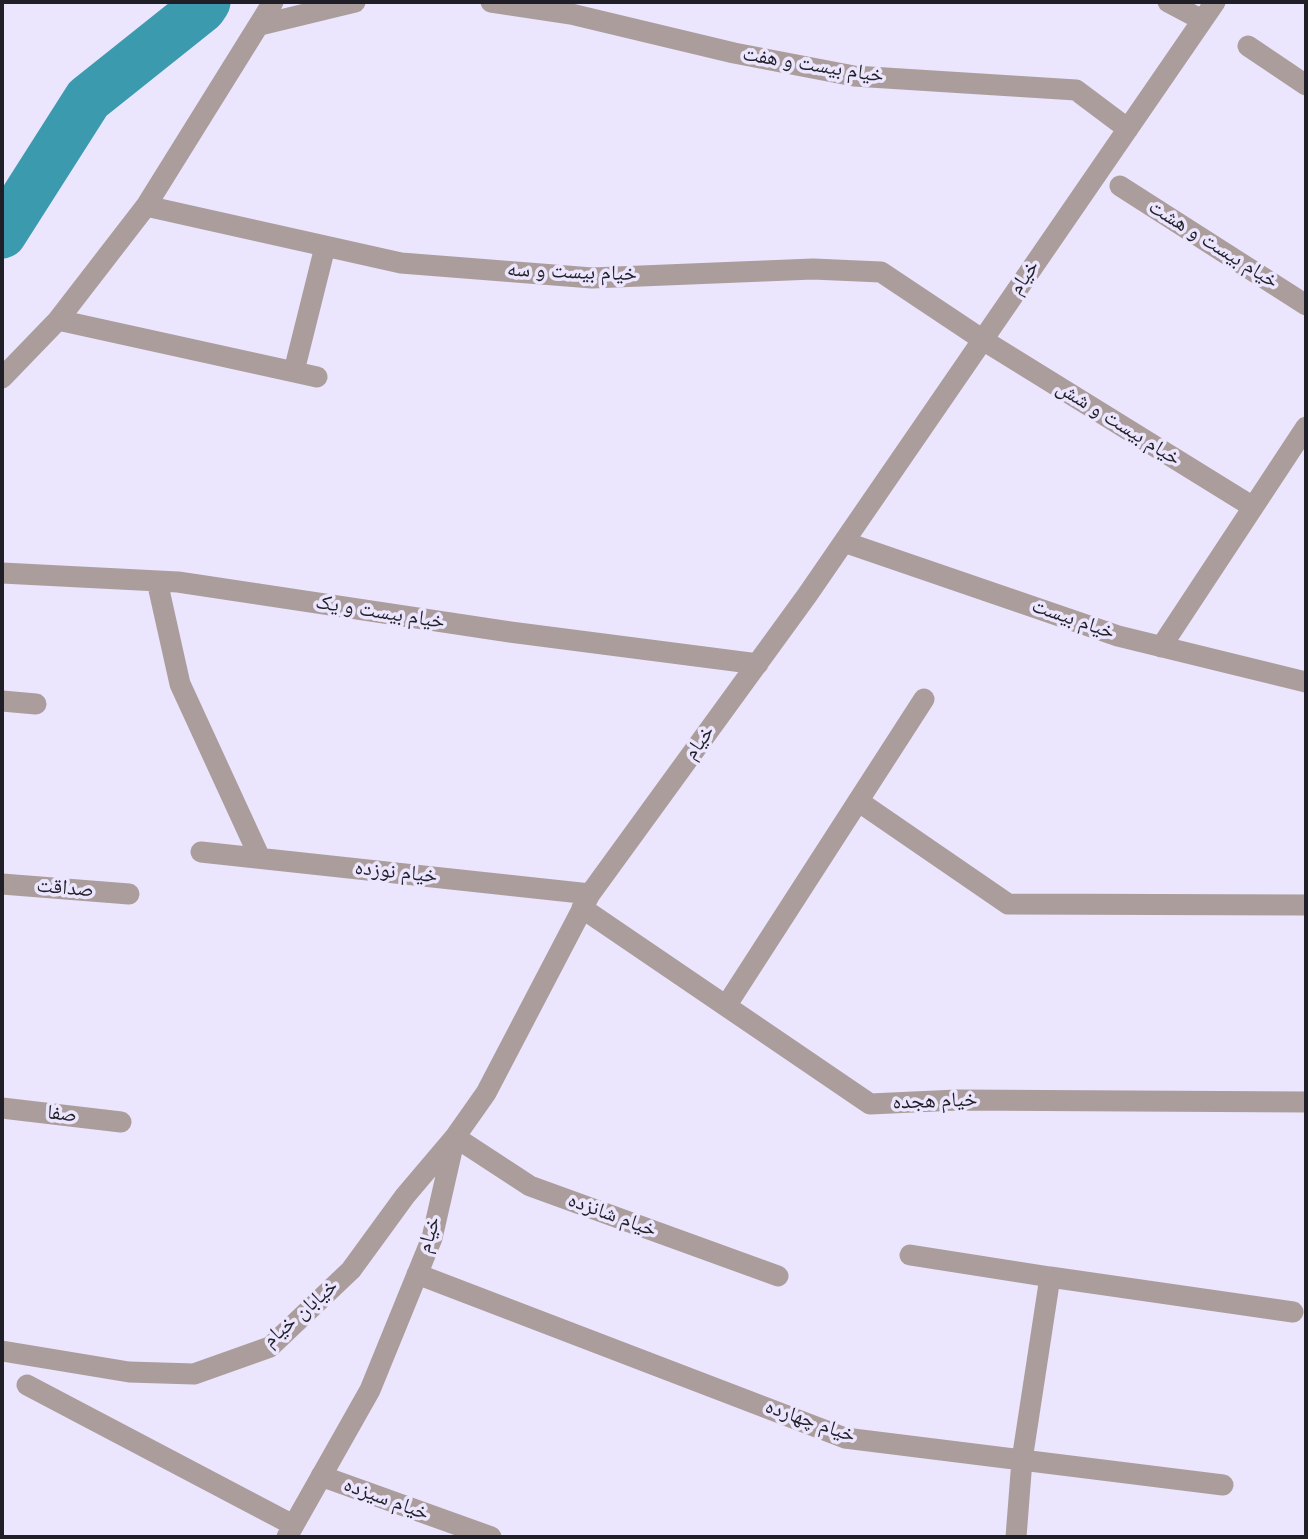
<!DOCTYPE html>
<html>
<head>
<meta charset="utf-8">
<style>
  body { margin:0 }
  #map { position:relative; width:1308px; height:1539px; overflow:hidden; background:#ebe5fd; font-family:"Nunito Sans",sans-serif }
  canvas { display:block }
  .frame { position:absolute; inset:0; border:4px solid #201e27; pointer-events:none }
</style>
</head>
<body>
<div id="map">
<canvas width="1308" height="1539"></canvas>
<div class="frame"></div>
</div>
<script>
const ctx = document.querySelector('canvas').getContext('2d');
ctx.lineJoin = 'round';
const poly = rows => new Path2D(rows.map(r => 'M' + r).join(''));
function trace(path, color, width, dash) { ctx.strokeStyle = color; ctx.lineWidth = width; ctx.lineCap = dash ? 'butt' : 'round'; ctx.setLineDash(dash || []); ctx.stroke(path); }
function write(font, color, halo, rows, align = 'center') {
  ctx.font = font + ' "Nunito Sans","Noto Naskh Arabic",sans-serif'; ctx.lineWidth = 7; ctx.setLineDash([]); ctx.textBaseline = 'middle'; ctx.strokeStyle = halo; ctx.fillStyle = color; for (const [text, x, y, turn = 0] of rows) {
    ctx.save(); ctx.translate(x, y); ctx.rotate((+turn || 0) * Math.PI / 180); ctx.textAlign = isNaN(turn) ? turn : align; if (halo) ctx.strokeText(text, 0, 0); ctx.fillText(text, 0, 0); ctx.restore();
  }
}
const river = poly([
  [2,234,88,99,202,8,206,2]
]);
const minor = poly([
  [491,2,571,14,734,53,854,76,1076,90,1128,129],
  [1168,2,1202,20],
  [260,25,355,2],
  [1248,46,1306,85],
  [1120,186,1306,305],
  [146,206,401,263,592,278,813,269,881,272,983,340,1253,507],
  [58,320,317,377],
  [294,371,325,247],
  [2,378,58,320,146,206,273,2],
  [844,542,1118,636,1306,682],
  [2,573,178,582,510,632,758,664],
  [157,581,180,684,260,858],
  [1161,647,1306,427],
  [2,701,36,704],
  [858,801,1008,904,1306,905],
  [201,852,590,894],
  [2,884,129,894],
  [582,908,870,1104,957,1100,1306,1102],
  [726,1006,924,699],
  [2,1108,121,1122],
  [910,1255,1050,1277],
  [417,1274,845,1438,1223,1485],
  [2,1351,129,1372,194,1374,270,1347,351,1270,405,1196,455,1137,530,1186,778,1276],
  [27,1385,293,1525],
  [321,1476,491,1537],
  [287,1537,370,1390,432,1238,455,1137,486,1093,590,894,808,594,1215,2],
  [1016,1537,1022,1460,1050,1277,1293,1312]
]);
const streetNames = [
  ["خیام بیست و هفت",813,66,9],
  ["خیام بیست و هشت",1213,245,32],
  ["خیام بیست و سه",572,273,2],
  ["خیام",1025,278,-56],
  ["خیام بیست و شش",1118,424,32],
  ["خیام بیست و یک",380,613,9],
  ["خیام بیست",1073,620,19],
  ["خیام",700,743,-54],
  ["خیام نوزده",396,873,6],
  ["صداقت",65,889,5],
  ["خیام هجده",935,1102,-2],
  ["صفا",62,1115,7],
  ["خیام شانزده",612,1216,20],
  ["خیام",430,1235,-73],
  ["خیابان خیام",301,1314,-41],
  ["خیام چهارده",810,1422,19],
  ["خیام سیزده",386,1500,20]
];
trace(river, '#3b9aad', 49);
trace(minor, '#aa9d9b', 21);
write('21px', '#201e27', '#ebe5fd', streetNames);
</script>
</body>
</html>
